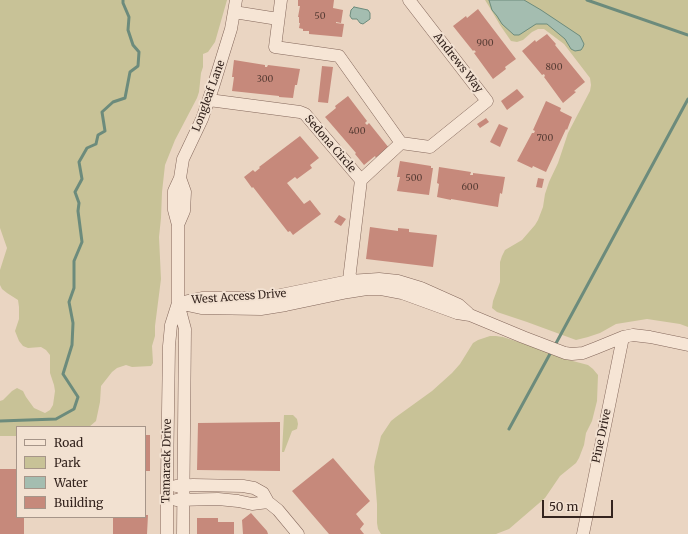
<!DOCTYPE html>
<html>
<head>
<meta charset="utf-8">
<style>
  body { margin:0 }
  #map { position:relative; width:688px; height:534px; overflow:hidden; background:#ead5c2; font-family:Merriweather,serif }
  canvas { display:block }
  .legend { position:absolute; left:16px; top:426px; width:130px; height:92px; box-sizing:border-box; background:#f2e1d1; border:1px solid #a69589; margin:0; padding:5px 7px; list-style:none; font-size:12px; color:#34241e }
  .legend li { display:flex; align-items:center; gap:8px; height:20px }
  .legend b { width:20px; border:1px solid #a69589 }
  .scale { position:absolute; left:542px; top:500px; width:71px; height:18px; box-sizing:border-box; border:2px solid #34241e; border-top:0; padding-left:5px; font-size:12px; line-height:14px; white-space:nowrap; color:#34241e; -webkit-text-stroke:3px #f2e1d1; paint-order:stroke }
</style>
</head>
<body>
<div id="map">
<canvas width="688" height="534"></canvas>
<ul class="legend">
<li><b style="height:5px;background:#f6e5d5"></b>Road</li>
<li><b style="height:11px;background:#c8c297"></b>Park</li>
<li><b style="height:11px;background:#a4bdb0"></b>Water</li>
<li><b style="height:11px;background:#c6897b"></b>Building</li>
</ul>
<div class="scale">50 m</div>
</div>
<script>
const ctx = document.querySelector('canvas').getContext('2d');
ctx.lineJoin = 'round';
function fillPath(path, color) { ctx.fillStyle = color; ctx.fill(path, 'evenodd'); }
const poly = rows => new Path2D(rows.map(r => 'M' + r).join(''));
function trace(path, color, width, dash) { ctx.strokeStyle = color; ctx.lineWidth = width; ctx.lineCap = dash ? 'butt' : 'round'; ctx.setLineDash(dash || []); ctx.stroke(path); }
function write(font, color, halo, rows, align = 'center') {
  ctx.font = font + ' Merriweather,serif'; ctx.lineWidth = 4; ctx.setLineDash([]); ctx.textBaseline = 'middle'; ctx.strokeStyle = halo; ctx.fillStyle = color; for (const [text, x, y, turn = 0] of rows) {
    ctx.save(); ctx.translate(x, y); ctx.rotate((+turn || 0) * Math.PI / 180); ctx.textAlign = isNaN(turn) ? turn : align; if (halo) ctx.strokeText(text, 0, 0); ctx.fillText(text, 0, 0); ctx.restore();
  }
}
const green = poly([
  [0,0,227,0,215,42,208,52,203,54,203,67,201,73,199,92,197,98,175,140,165,165,162,192,161,218,159,237,161,279,155,326,155,336,152,346,153,363,151,366,132,367,126,365,117,368,112,372,101,386,100,402,96,421,89,427,17,427,17,436,0,436,0,401,3,400,12,391,17,388,23,391,26,397,34,408,45,413,50,410,53,405,55,391,54,385,50,373,50,355,46,350,41,347,28,348,23,346,19,341,15,331,19,319,19,307,18,300,7,293,2,289,0,285,0,270,7,248,0,228],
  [485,0,688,0,688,327,680,324,647,319,616,324,600,333,588,337,576,340,527,322,497,312,492,308,493,301,500,282,500,262,502,256,505,250,522,240,535,225,538,220,543,207,545,194,549,182,558,163,568,133,590,91,591,85,590,78,564,44,544,29,538,29,532,32,523,40,517,42,511,41,500,25,490,8],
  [490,336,496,336,503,337,540,349,569,360,588,365,593,369,598,375,597,401,592,421,586,433,584,445,579,458,576,463,560,476,545,498,509,529,496,534,381,534,378,529,377,523,377,504,374,467,375,461,381,436,391,421,396,417,432,391,452,373,460,364,473,343,478,340],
  [284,415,293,415,297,419,298,424,297,429,292,431,284,452,282,452]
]);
const water = poly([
  [489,0,524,0,541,10,580,36,584,44,583,47,581,50,575,51,571,49,565,39,547,24,536,24,519,35,514,35,502,24,497,16,492,10,489,0],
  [354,7,368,10,370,13,370,19,363,24,360,23,357,19,352,19,350,16,351,10,354,7]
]);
const stream = poly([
  [587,0,688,35],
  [554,347,688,99],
  [0,421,56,419,74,409,78,397,63,374,72,345,73,323,69,302,74,288,74,261,82,242,78,211,79,203,75,192,82,179,79,162,87,148,96,144,98,135,105,131,102,112,113,102,125,98,130,72,138,66,139,52,133,45,128,30,129,17,123,3,123,0],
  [509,429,551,352]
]);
const building = poly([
  [298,0,334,0,333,8,343,10,341,23,336,22,336,23,344,24,342,37,309,34,309,31,303,31,303,29,299,28,300,23,299,23,299,17,298,17,300,6,298,6],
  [478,9,487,21,516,59,505,67,506,69,493,79,474,53,476,52,474,50,473,51,453,26,466,16,467,18],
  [547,34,556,44,555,45,585,82,574,91,576,92,563,103,544,77,545,76,544,74,542,75,522,51,535,40,536,42],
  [234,60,265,65,265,67,267,67,268,65,300,69,297,85,295,85,293,98,279,97,279,96,232,91,234,77,232,77],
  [322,66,333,67,328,103,318,102],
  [517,89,524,97,507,110,501,101],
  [348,96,367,121,365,123,367,125,369,123,389,148,376,158,375,156,364,165,355,154,356,153,325,117,336,108,335,106],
  [546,101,561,108,560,111,572,117,567,130,566,129,546,172,533,166,532,168,517,161,532,133,534,133,535,131,533,130],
  [486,118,489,122,480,128,477,124],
  [499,124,508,128,500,147,490,142],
  [300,136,319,158,310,165,312,168,297,179,295,177,287,183,304,204,310,200,321,214,293,235,290,231,288,232,253,187,252,188,244,177,253,170,255,172,260,168,259,167],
  [400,161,431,166,431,168,433,168,429,195,397,191,400,177,397,177],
  [439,167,471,172,470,175,473,175,473,173,505,177,502,194,500,193,498,207,451,199,451,200,437,197,439,184,437,183],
  [538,178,544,179,542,188,536,187],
  [339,215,346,219,341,226,334,222],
  [370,227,398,231,398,228,409,229,409,232,437,235,433,267,366,259],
  [280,422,280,471,197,470,198,423],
  [145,435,150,435,150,471,145,471],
  [333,458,370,501,356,514,364,524,360,529,364,534,329,534,292,491],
  [0,469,17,469,17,517,24,517,24,534,0,534],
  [251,513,267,531,268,534,243,534,242,520],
  [145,515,148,515,147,534,113,534,113,517,145,517],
  [197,518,218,518,218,522,234,522,234,534,197,534]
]);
const minor = poly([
  [281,0,275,47,339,56,401,143,430,147,487,101,409,0],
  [234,12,278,19],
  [209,100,300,112,305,114,361,180,348,288],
  [361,180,401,143],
  [178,225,184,211,185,192,180,178],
  [183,302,202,298,248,298,271,297,349,281,379,279,398,281,421,288,459,305,468,313],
  [178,303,201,308,261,309,286,305,348,292,367,289,381,289,402,293,457,313,470,315,523,337,565,353,572,354,583,353,596,348,623,337,633,335,650,337,688,345],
  [176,486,193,485,243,486,254,488,263,493,268,502,278,510,298,534],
  [176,500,218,499,238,501,252,504,268,502],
  [167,534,167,478,169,346,171,325,178,303],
  [183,534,185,329,178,303,178,225,174,210,174,191,180,178,183,159,202,119,213,87,231,29,236,0],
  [583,534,623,337]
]);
const numberNames = [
  ["50",320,16],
  ["900",485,43],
  ["800",554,67],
  ["300",265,79],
  ["400",357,131],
  ["700",545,138],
  ["500",414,178],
  ["600",470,187]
];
const streetNames = [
  ["Andrews Way",458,63,52],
  ["Longleaf Lane",209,96,-70],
  ["Sedona Circle",330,144,49],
  ["West Access Drive",239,297,-4],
  ["Pine Drive",602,436,-78],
  ["Tamarack Drive",167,461,-89]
];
fillPath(green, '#c8c297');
fillPath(water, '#a4bdb0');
trace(water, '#6c8b7c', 1);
trace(stream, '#6c8b7c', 3);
fillPath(building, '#c6897b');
trace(minor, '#83675b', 13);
trace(minor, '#f6e5d5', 12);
write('9px', '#583d35', null, numberNames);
write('11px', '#34241e', '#f2e1d1', streetNames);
</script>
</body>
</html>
